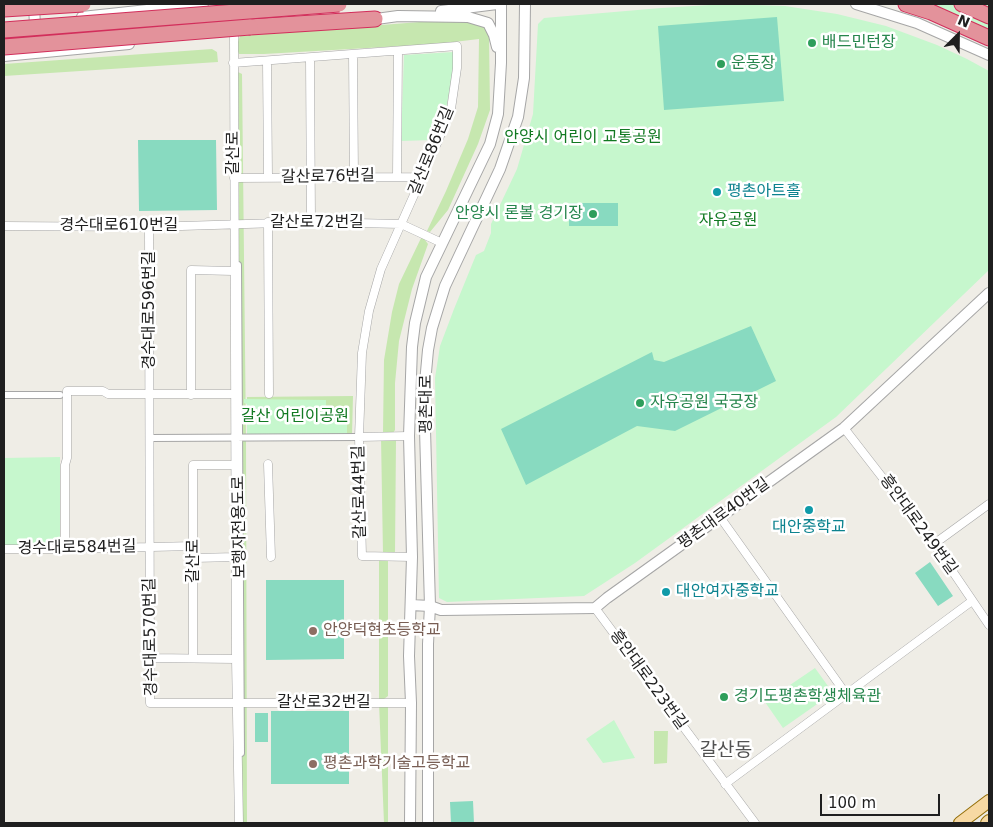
<!DOCTYPE html>
<html>
<head>
<meta charset="utf-8">
<style>
  body { margin:0 }
  #map { position:relative; width:993px; height:827px; overflow:hidden; background:#efede6; font-family:"DejaVu Sans",sans-serif }
  canvas { display:block }
  .frame { position:absolute; inset:0; border:5px solid #1f1f1f; pointer-events:none }
  .north { position:absolute; left:933px; top:10px; width:50px; height:50px; -webkit-text-stroke:4px #fff; paint-order:stroke; rotate:23deg; font-size:14px; font-weight:700; line-height:20px; text-align:center; color:#1f1f1f }
  .north::after { content:''; display:block; margin:auto; width:18px; height:22px; background:#1f1f1f; clip-path:polygon(50% 0,100% 100%,50% 72%,0 100%) }
  .scale { position:absolute; left:820px; top:794px; width:120px; height:22px; box-sizing:border-box; border:2px solid #1f1f1f; border-top:0; padding-left:6px; font-size:15px; line-height:18px; white-space:nowrap; color:#1f1f1f; -webkit-text-stroke:4px #fff; paint-order:stroke }
</style>
</head>
<body>
<div id="map">
<canvas width="993" height="827"></canvas>
<div class="frame"></div>
<div class="north">N</div>
<div class="scale">100 m</div>
</div>
<script>
const ctx = document.querySelector('canvas').getContext('2d');
ctx.lineJoin = 'round';
function fillPath(path, color) { ctx.fillStyle = color; ctx.fill(path, 'evenodd'); }
const poly = rows => new Path2D(rows.map(r => 'M' + r).join(''));
function trace(path, color, width, dash) { ctx.strokeStyle = color; ctx.lineWidth = width; ctx.lineCap = dash ? 'butt' : 'round'; ctx.setLineDash(dash || []); ctx.stroke(path); }
function write(font, color, halo, rows, align = 'center') {
  ctx.font = font + ' "DejaVu Sans","Noto Sans KR",sans-serif'; ctx.lineWidth = 5; ctx.setLineDash([]); ctx.textBaseline = 'middle'; ctx.strokeStyle = halo; ctx.fillStyle = color; for (const [text, x, y, turn = 0] of rows) {
    ctx.save(); ctx.translate(x, y); ctx.rotate((+turn || 0) * Math.PI / 180); ctx.textAlign = isNaN(turn) ? turn : align; if (halo) ctx.strokeText(text, 0, 0); ctx.fillText(text, 0, 0); ctx.restore();
  }
}
const grass = poly([
  [471,18,485,26,489,36,490,110,478,144,448,210,430,232,427,231,446,191,468,139,478,107,479,39,437,44,264,54,239,54,236,47,240,36],
  [212,49,217,52,218,62,4,76,4,64],
  [238,72,242,74,246,439,247,823,239,823],
  [422,236,428,244,412,289,399,341,395,383,395,430,393,433,383,432,384,360,392,312,399,284],
  [353,396,352,435,247,435,247,397],
  [381,437,394,437,396,440,395,552,393,554,383,554],
  [379,557,388,560,388,696,380,702,388,705,388,823,384,823,379,703],
  [654,731,668,731,667,763,654,764]
]);
const park = poly([
  [726,4,785,6,837,14,886,26,937,45,967,59,989,71,989,270,836,417,635,563,584,596,447,602,439,598,435,378,440,346,454,309,476,255,484,251,491,233,491,224,517,169,533,114,538,24,544,18,661,8],
  [913,4,989,4,989,38],
  [454,52,454,71,444,118,433,140,401,141,404,55],
  [244,399,326,400,326,417,347,417,347,434,247,434,247,404,244,403],
  [60,457,60,549,4,549,4,458],
  [815,668,833,693,783,728,765,702],
  [614,720,635,758,603,763,586,739]
]);
const pitch = poly([
  [777,17,784,101,664,110,658,26],
  [138,140,216,140,217,210,139,211],
  [569,203,618,203,618,226,569,226],
  [751,326,776,381,675,431,637,426,526,485,501,429,652,352,654,360,664,362],
  [930,562,953,596,938,606,915,573],
  [266,580,344,580,344,659,266,660],
  [271,711,349,711,349,784,271,784],
  [255,713,268,713,268,742,255,742],
  [473,801,474,823,451,823,450,802]
]);
const pedestrian = poly([
  [238,265,241,753],
  [4,395,60,395],
  [150,438,359,437]
]);
const minor = poly([
  [234,34,236,659,239,823],
  [353,54,354,177],
  [310,58,311,222],
  [267,61,268,178],
  [233,63,457,46,457,68,451,109,438,141,381,269,369,311,362,353,359,437,362,556,412,557],
  [397,176,398,51],
  [234,178,422,177],
  [268,222,269,394],
  [4,226,149,227,311,222,401,224,442,243],
  [149,227,150,703,411,703],
  [191,395,191,270,233,271],
  [844,428,934,544,989,625],
  [359,437,409,436],
  [268,464,271,557],
  [720,517,846,694],
  [934,544,989,504],
  [4,549,65,549,194,546],
  [65,549,65,465,67,458,67,391,103,391,108,394,234,394],
  [194,558,236,557],
  [595,608,755,823],
  [150,658,236,659],
  [193,658,193,465,236,465],
  [725,784,972,601]
]);
const tertiary = poly([
  [34,4,36,50],
  [856,4,917,23,989,55],
  [441,11,497,4],
  [82,17,203,4],
  [369,20,398,16,468,17,488,23,494,35,497,47],
  [4,56,129,44],
  [411,605,430,606,441,610,595,608,607,598,844,428,989,293],
  [410,823,411,703,409,656,412,557,409,436,412,347,415,323,426,277,490,144,498,114,501,63,501,4],
  [428,823,428,644,430,606,424,394,428,350,432,328,445,286,500,169,518,117,524,78,525,4]
]);
const primary = poly([
  [960,823,989,801],
  [987,823,989,821]
]);
const motorway = poly([
  [906,4,931,12,989,38],
  [962,4,989,16],
  [250,27,375,19]
]);
const motorwayBridge = poly([
  [4,9,83,4],
  [4,30,339,4],
  [4,47,250,27]
]);
const markers = [
  [812,43,5,"#2e9e5b"],
  [721,64,5,"#2e9e5b"],
  [717,192,5,"#0f9aa8"],
  [593,214,5,"#2e9e5b"],
  [640,403,5,"#2e9e5b"],
  [809,510,5,"#0f9aa8"],
  [666,592,5,"#0f9aa8"],
  [313,631,5,"#8d6e63"],
  [724,697,5,"#2e9e5b"],
  [313,764,5,"#8d6e63"]
];
const leisureNames = [
  ["배드민턴장",822,43],
  ["운동장",731,64],
  ["안양시 론볼 경기장",583,214,"right"],
  ["자유공원 국궁장",650,403],
  ["경기도평촌학생체육관",734,697]
];
const parkNames = [
  ["안양시 어린이 교통공원",583,138],
  ["자유공원",728,221],
  ["갈산 어린이공원",295,417]
];
const streetNames = [
  ["갈산로86번길",432,151,-68],
  ["갈산로",234,153,-90],
  ["갈산로76번길",328,177,-1],
  ["갈산로72번길",317,223],
  ["경수대로610번길",119,226],
  ["경수대로596번길",150,310,-90],
  ["평촌대로",427,404,-90],
  ["갈산로44번길",360,492,-91],
  ["평촌대로40번길",724,514,-36],
  ["흥안대로249번길",918,525,54],
  ["보행자전용도로",240,527,-91],
  ["경수대로584번길",77,548,-1],
  ["갈산로",194,561,-90],
  ["경수대로570번길",151,637,-91],
  ["흥안대로223번길",648,680,54],
  ["갈산로32번길",324,703]
];
const cultureNames = [
  ["평촌아트홀",727,192],
  ["대안중학교",809,528,"center"],
  ["대안여자중학교",676,592]
];
const educationNames = [
  ["안양덕현초등학교",323,631],
  ["평촌과학기술고등학교",323,764]
];
const quarterNames = [
  ["갈산동",726,751]
];
fillPath(grass, '#c6e7af');
fillPath(park, '#c6f7cd');
fillPath(pitch, '#88dac0');
trace(pedestrian, '#a6a6a6', 8);
trace(minor, '#a6a6a6', 9);
trace(tertiary, '#a6a6a6', 12);
trace(primary, '#936e08', 14);
trace(motorway, '#d22e5b', 17);
trace(pedestrian, '#fff', 6);
trace(minor, '#fff', 8);
trace(tertiary, '#fff', 10);
trace(primary, '#f7d9a3', 12);
trace(motorway, '#e3929b', 15);
trace(motorwayBridge, '#d22e5b', 17, []);
trace(motorwayBridge, '#e3929b', 15);
for (const [x, y, r, color] of markers) { const dot = new Path2D(); dot.arc(x, y, r, 0, 2 * Math.PI); ctx.fillStyle = color; ctx.fill(dot); trace(dot, '#fff', 2); }
write('16px', '#27864d', '#fff', leisureNames, 'left');
write('16px', '#117921', '#fff', parkNames);
write('16px', '#1f1f1f', '#fff', streetNames);
write('16px', '#0d838f', '#fff', cultureNames, 'left');
write('16px', '#785e54', '#fff', educationNames, 'left');
write('19px', '#525252', '#fff', quarterNames);
</script>
</body>
</html>
